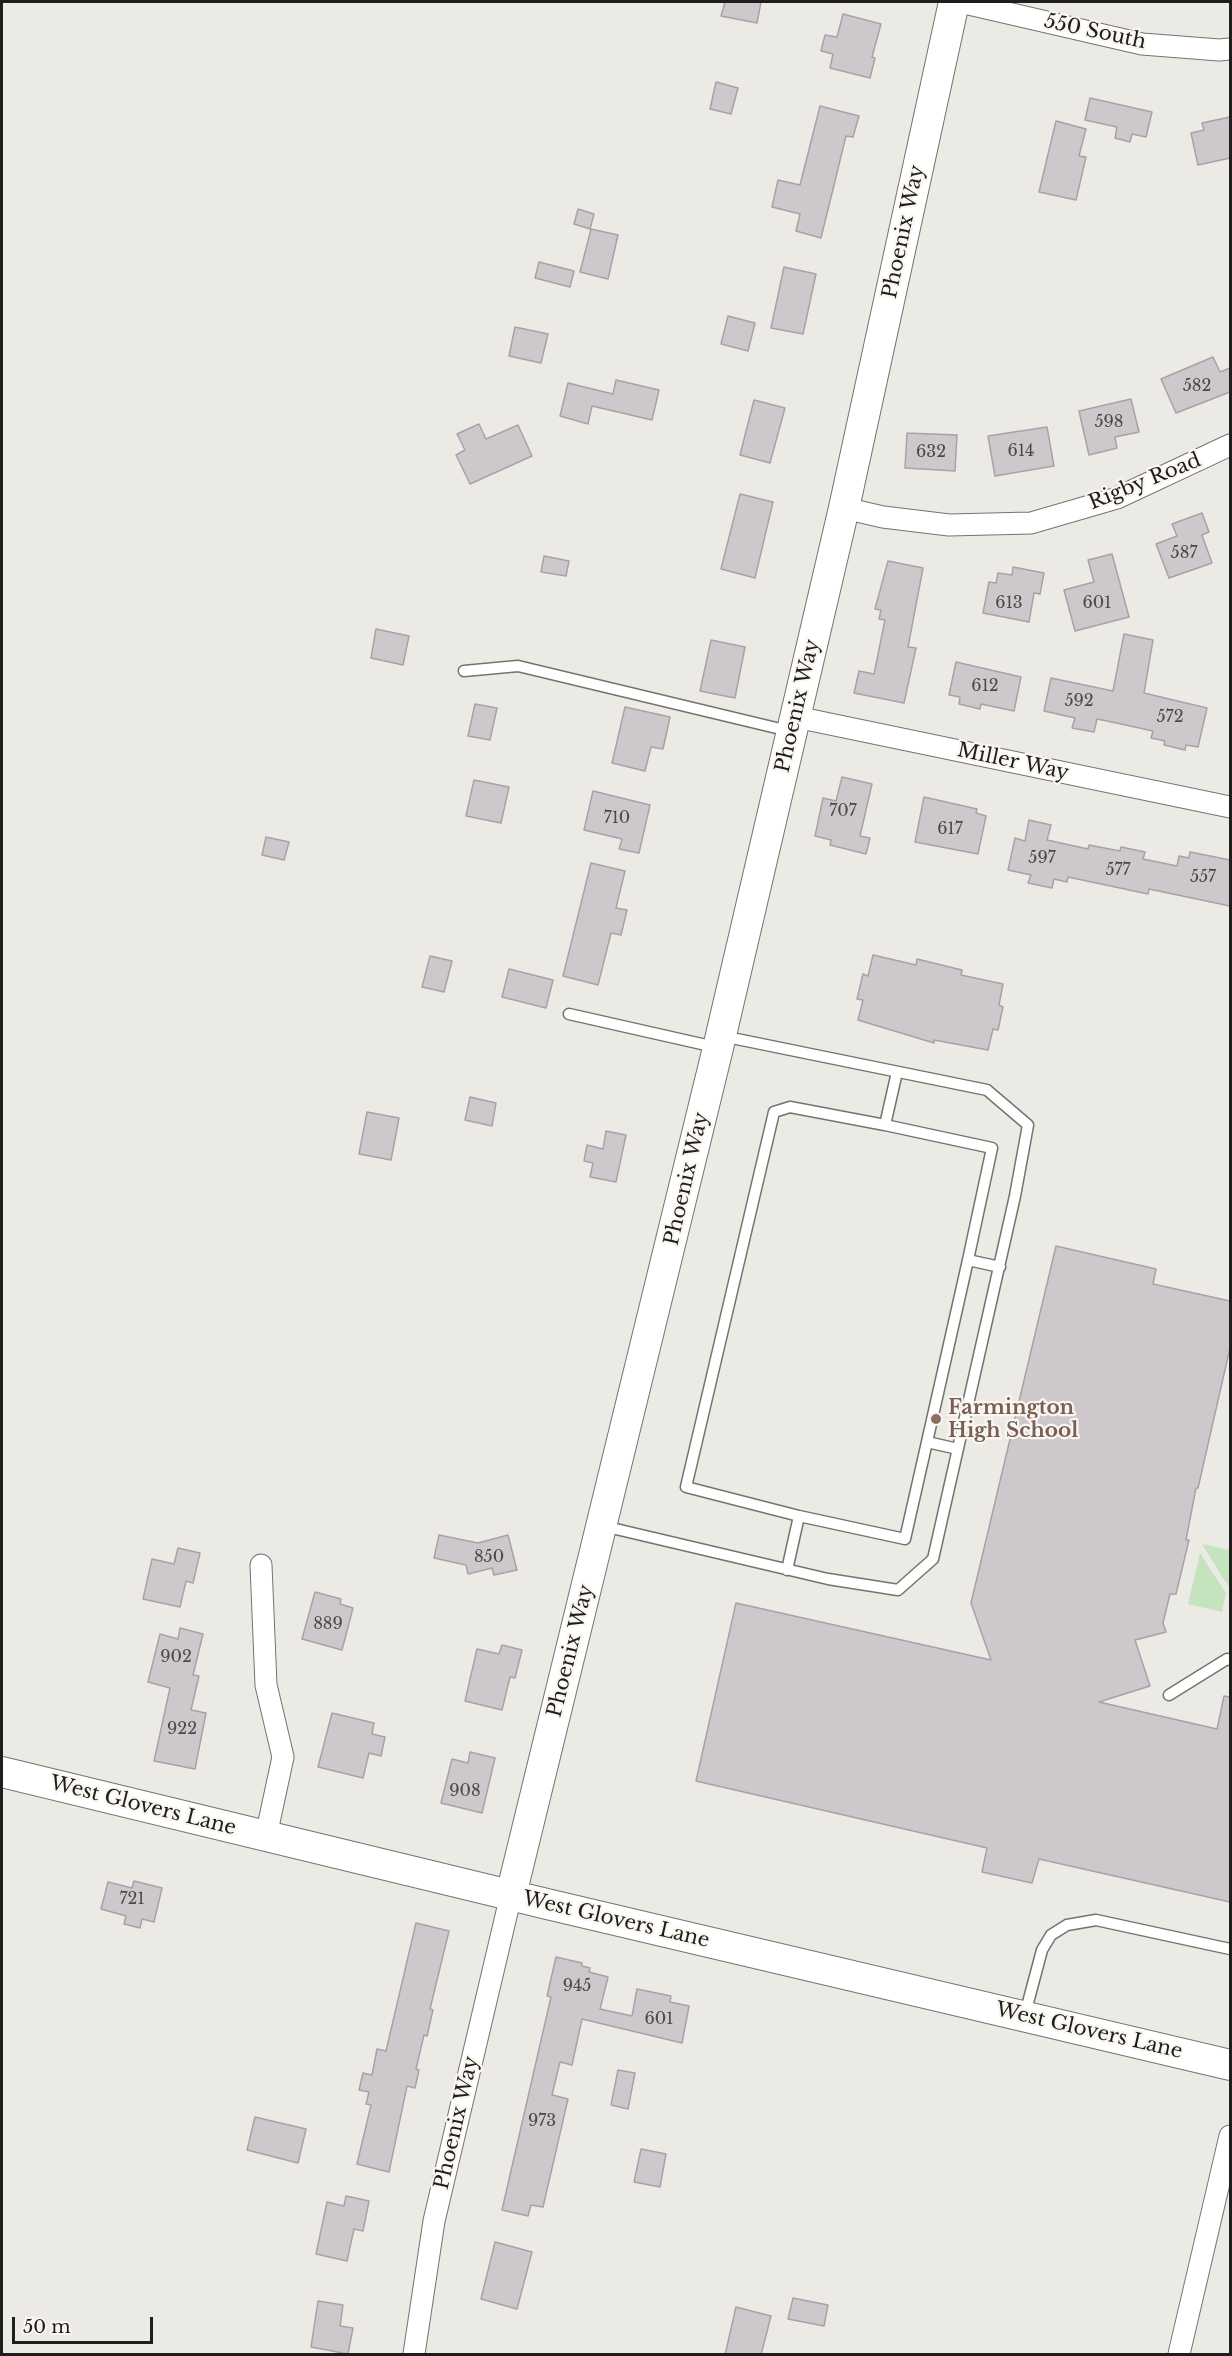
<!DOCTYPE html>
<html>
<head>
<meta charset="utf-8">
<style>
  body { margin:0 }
  #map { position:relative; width:1232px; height:2356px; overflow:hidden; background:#eceae4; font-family:"Libre Baskerville",serif }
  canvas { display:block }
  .frame { position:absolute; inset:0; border:3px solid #1f1e1c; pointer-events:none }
  .scale { position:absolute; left:12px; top:2317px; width:141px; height:27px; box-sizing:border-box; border:3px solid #1f1e1c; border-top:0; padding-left:8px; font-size:18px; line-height:21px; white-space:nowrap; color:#1f1e1c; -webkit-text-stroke:4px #faf7f1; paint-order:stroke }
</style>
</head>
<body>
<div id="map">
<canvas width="1232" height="2356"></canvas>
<div class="frame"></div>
<div class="scale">50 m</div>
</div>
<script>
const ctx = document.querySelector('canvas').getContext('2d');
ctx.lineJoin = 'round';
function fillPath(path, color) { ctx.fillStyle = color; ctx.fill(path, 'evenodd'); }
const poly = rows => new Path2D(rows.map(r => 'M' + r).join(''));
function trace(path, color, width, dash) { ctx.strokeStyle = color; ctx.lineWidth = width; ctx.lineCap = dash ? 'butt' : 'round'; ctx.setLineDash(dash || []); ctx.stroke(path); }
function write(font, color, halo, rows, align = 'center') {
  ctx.font = font + ' "Libre Baskerville",serif'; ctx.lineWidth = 4.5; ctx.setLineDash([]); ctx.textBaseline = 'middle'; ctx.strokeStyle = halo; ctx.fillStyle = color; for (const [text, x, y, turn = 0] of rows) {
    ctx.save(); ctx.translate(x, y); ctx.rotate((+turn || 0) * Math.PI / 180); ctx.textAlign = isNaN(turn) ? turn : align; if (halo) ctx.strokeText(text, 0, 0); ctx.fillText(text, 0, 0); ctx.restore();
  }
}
const green = poly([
  [1202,1544,1230,1550,1230,1573,1228,1586],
  [1200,1553,1226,1593,1222,1612,1188,1604]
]);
const building = poly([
  [725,2,761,2,757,23,721,16,725,2],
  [843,14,881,24,872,57,875,58,870,78,830,68,833,54,821,51,825,35,837,37,843,14],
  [716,82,738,88,731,114,710,109,716,82],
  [1090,98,1152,112,1146,137,1132,134,1130,142,1115,138,1117,127,1085,120,1090,98],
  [820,106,859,116,853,137,846,136,821,238,796,231,800,214,772,207,778,180,800,185,820,106],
  [1230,117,1230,158,1198,165,1191,133,1204,130,1202,123,1230,117],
  [1056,121,1086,129,1079,156,1086,157,1076,200,1039,192,1056,121],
  [578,209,594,214,590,229,574,224,578,209],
  [591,229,618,235,608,279,580,272,591,229],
  [539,262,574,271,570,287,535,278,539,262],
  [784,267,816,274,803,334,771,328,784,267],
  [728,316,755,323,748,351,721,344,728,316],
  [515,327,548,334,541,363,509,356,515,327],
  [1213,357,1220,372,1230,368,1230,392,1176,413,1161,379,1213,357],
  [616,380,659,390,652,420,592,406,588,424,560,416,568,383,613,394,616,380],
  [1131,399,1139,432,1115,437,1117,448,1089,455,1079,411,1131,399],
  [754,400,785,408,770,463,740,455,754,400],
  [479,424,486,439,518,425,532,456,470,484,456,455,465,450,457,434,479,424],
  [1047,427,1054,466,995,476,988,436,1047,427],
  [907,433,957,435,955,471,905,468,907,433],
  [740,494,773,502,755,578,721,569,740,494],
  [1202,513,1209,532,1202,535,1212,563,1169,578,1156,544,1177,536,1172,524,1202,513],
  [1112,554,1129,617,1075,631,1064,590,1094,582,1088,560,1112,554],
  [544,556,569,561,566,576,541,572,544,556],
  [888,561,923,568,908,647,916,648,904,703,854,693,859,671,874,674,885,620,879,619,881,610,875,609,888,561],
  [1013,567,1044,573,1040,594,1034,593,1029,622,983,613,989,582,996,583,998,573,1012,575,1013,567],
  [376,629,409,636,403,665,371,658,376,629],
  [1124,634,1153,640,1144,693,1207,708,1198,747,1186,745,1185,750,1164,745,1165,741,1151,738,1153,731,1107,721,1097,719,1094,732,1072,728,1075,718,1044,711,1051,678,1113,691,1124,634],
  [711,640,745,647,735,698,700,691,711,640],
  [956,662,1021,677,1014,711,981,704,980,709,959,704,960,697,949,695,956,662],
  [475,704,497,708,490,740,468,736,475,704],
  [625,707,670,717,663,749,651,747,645,771,612,763,625,707],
  [842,777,872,784,860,836,870,838,866,854,830,845,831,840,815,836,823,798,836,801,842,777],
  [474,780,509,787,501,823,466,816,474,780],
  [593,791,650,805,639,853,619,849,622,839,584,830,593,791],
  [924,797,977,809,976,813,986,816,978,854,915,842,924,797],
  [1029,820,1051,825,1047,840,1088,849,1089,845,1120,851,1121,847,1145,852,1143,859,1177,866,1179,856,1189,858,1190,852,1230,860,1230,906,1149,889,1148,894,1068,877,1067,882,1054,879,1052,888,1028,883,1031,875,1008,870,1015,838,1025,841,1029,820],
  [266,837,289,842,284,860,262,855,266,837],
  [591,863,625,871,616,908,627,910,621,935,611,933,598,985,563,976,591,863],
  [873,955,916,965,917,959,962,970,961,975,1003,984,999,1005,1003,1007,998,1030,993,1029,988,1050,934,1040,934,1043,858,1020,863,1000,857,999,863,974,868,976,873,955],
  [430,956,452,961,444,992,422,987,430,956],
  [509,969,553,980,546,1008,502,997,509,969],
  [470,1097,496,1103,492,1126,465,1120,470,1097],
  [367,1112,399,1118,391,1160,359,1154,367,1112],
  [606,1131,626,1135,616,1182,590,1177,593,1163,584,1161,587,1145,603,1149,606,1131],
  [1056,1246,1156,1269,1153,1284,1230,1301,1230,1348,1198,1488,1196,1488,1186,1540,1189,1540,1176,1594,1170,1594,1163,1623,1166,1632,1135,1640,1150,1686,1099,1702,1217,1729,1224,1696,1230,1697,1230,1902,1039,1859,1032,1883,982,1872,987,1848,696,1781,736,1603,991,1660,971,1603,1056,1246],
  [439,1535,478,1543,508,1535,517,1570,494,1575,492,1568,468,1574,466,1565,434,1558,439,1535],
  [178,1548,200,1553,193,1583,186,1581,180,1607,143,1599,152,1559,174,1564,178,1548],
  [315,1592,341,1599,340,1604,353,1608,342,1650,302,1639,315,1592],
  [180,1628,203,1634,193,1675,199,1676,191,1710,206,1713,195,1769,154,1761,170,1688,148,1682,160,1634,178,1639,180,1628],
  [502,1645,522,1650,515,1678,510,1677,502,1710,465,1701,477,1649,499,1654,502,1645],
  [332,1713,374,1723,372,1734,385,1737,381,1756,369,1753,363,1778,318,1767,332,1713],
  [470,1752,495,1758,482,1813,441,1803,452,1759,468,1763,470,1752],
  [134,1881,162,1888,154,1922,142,1919,140,1928,124,1924,126,1916,101,1909,108,1882,132,1888,134,1881],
  [416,1923,449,1931,430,2009,433,2010,427,2036,424,2035,416,2069,419,2070,415,2088,407,2086,389,2172,357,2164,371,2105,366,2104,369,2092,359,2090,363,2073,372,2075,377,2049,386,2051,416,1923],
  [556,1957,582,1963,582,1966,590,1968,589,1972,608,1977,600,2009,632,2016,637,1989,671,1996,670,2002,689,2006,682,2043,582,2019,572,2065,560,2062,552,2095,568,2099,543,2207,531,2205,528,2216,502,2210,551,1997,547,1996,556,1957],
  [618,2070,635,2073,628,2109,611,2105,618,2070],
  [255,2117,306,2129,298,2163,247,2150,255,2117],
  [641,2149,666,2154,660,2187,634,2182,641,2149],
  [346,2196,369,2201,363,2231,354,2229,347,2261,316,2254,327,2202,344,2206,346,2196],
  [495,2242,532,2252,517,2309,481,2299,495,2242],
  [793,2298,828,2305,824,2326,788,2319,793,2298],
  [318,2301,343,2305,340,2326,353,2328,348,2354,311,2347,318,2301],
  [736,2307,771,2316,761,2355,725,2355,736,2307]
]);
const lane = poly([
  [464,671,518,666,789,731],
  [569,1014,715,1047],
  [885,1125,992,1148,968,1260],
  [958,1449,927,1442,968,1260,1000,1267],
  [799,1516,905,1539,927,1442],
  [603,1526,828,1579,898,1590,933,1559,1015,1196,1028,1125,987,1090,722,1036],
  [787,1570,799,1516,686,1487,774,1112,790,1107,885,1125,897,1072],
  [1169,1695,1227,1659,1230,1660],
  [1025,2014,1042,1950,1051,1935,1067,1925,1096,1920,1230,1949]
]);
const street = poly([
  [960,2,1142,44,1219,50,1230,49],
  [844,508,883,517,949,525,1031,523,1117,498,1230,445],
  [796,717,1230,807],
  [261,1565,266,1685,283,1757,266,1836],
  [414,2354,434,2221,511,1895],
  [1179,2354,1230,2136]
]);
const secondary = poly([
  [2,1772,547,1904,1230,2065],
  [511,1895,718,1048,844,508,954,2]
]);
const markers = [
  [936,1419,6,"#8d6e63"]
];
const numberNames = [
  ["582",1197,386],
  ["598",1109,422],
  ["614",1021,451],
  ["632",931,452],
  ["587",1184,553],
  ["613",1009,603],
  ["601",1097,603],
  ["612",985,686],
  ["592",1079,701],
  ["572",1170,717],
  ["707",843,811],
  ["710",617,818],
  ["617",950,829],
  ["597",1042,858],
  ["577",1118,870],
  ["557",1203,877],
  ["850",489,1557],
  ["889",328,1624],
  ["902",176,1657],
  ["922",182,1729],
  ["908",465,1791],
  ["721",132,1899],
  ["945",577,1986],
  ["601",659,2019],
  ["973",542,2121]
];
const streetNames = [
  ["550 South",1095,32,12],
  ["Phoenix Way",904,232,-78],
  ["Rigby Road",1145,482,-22],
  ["Phoenix Way",798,706,-77],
  ["Miller Way",1013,762,12],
  ["Phoenix Way",687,1179,-77],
  ["Phoenix Way",571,1651,-76],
  ["West Glovers Lane",143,1806,14],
  ["West Glovers Lane",616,1920,13],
  ["West Glovers Lane",1089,2031,13],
  ["Phoenix Way",457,2123,-77]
];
const educationNames = [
  ["Farmington",948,1408],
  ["High School",948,1431]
];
fillPath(green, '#c6e3c0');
fillPath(building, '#cec8cd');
trace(building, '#a8a2a7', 1.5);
trace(lane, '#75736e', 13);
trace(street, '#75736e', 23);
trace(secondary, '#75736e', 32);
trace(lane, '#fff', 10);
trace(street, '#fff', 21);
trace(secondary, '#fff', 30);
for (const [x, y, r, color] of markers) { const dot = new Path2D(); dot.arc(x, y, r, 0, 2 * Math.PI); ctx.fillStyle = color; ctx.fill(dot); trace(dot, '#faf7f1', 2); }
write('16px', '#4b4848', null, numberNames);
write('20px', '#1f1e1c', '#faf7f1', streetNames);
write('bold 20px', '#785e54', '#faf7f1', educationNames, 'left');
</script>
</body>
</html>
